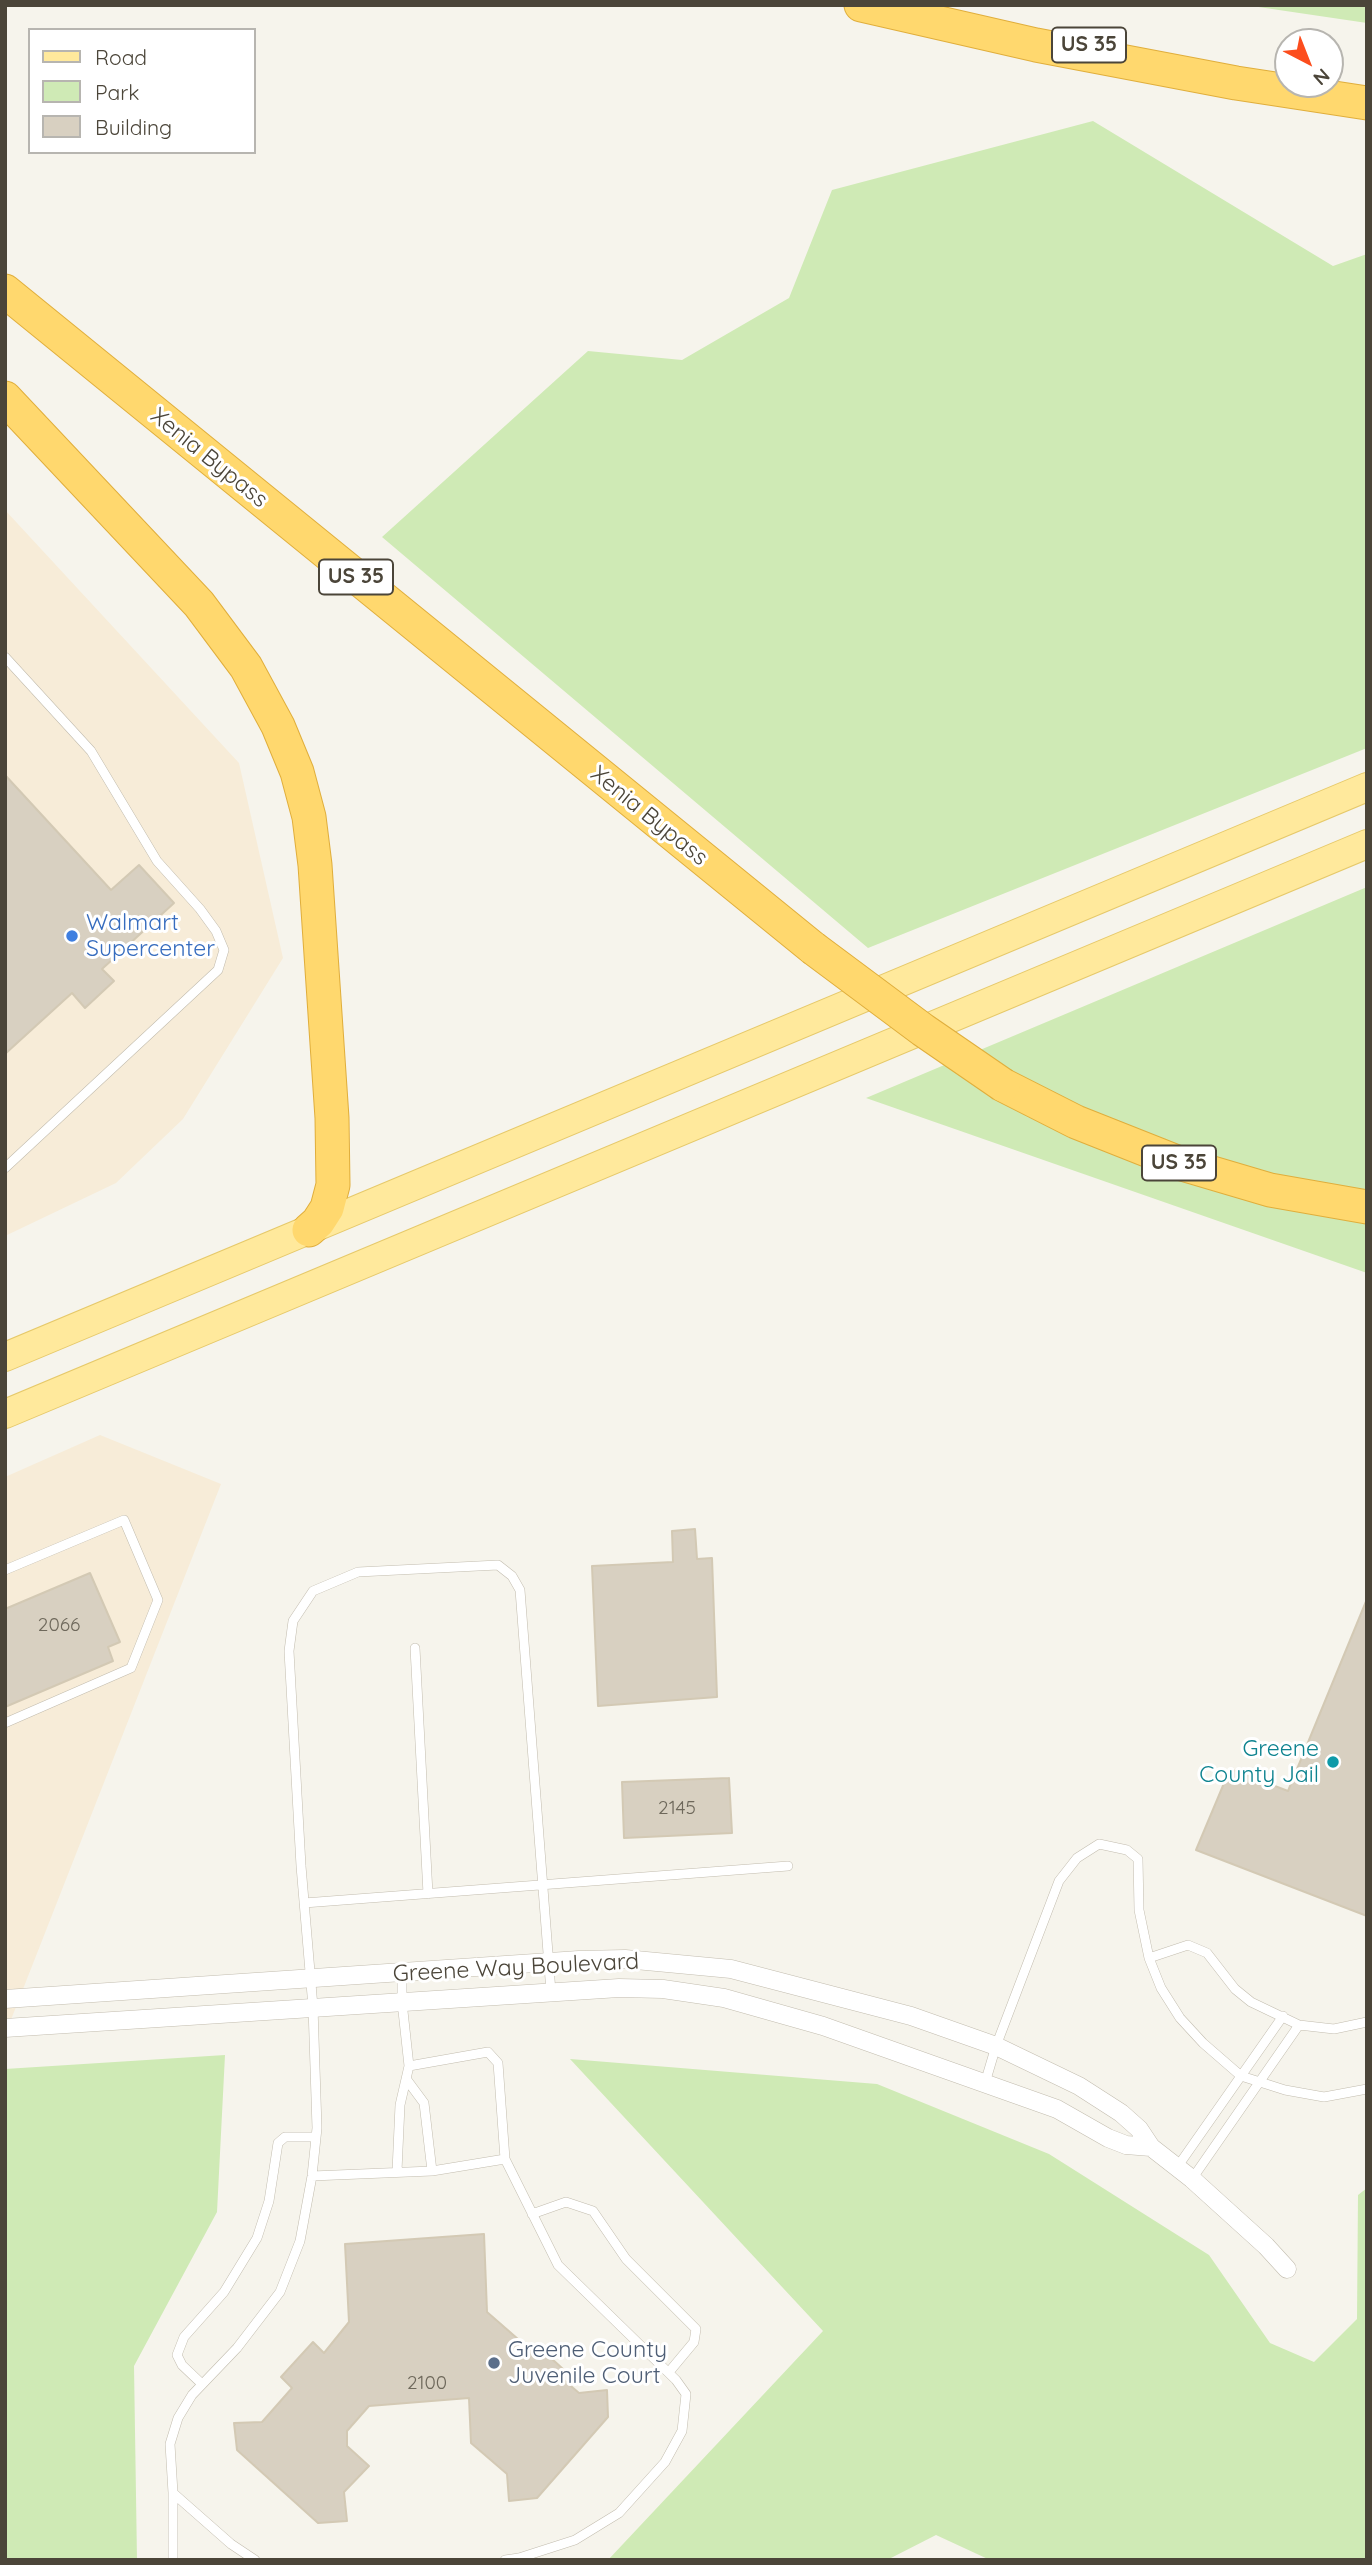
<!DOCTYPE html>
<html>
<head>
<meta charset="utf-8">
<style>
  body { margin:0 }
  #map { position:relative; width:1372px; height:2565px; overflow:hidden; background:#f6f4ec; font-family:Quicksand,sans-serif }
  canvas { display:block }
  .frame { position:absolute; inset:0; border:7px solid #4b4539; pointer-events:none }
  .legend { position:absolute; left:28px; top:28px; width:228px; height:126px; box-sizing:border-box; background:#fff; border:2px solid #b7b5b0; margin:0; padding:9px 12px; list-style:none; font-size:21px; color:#4b4539 }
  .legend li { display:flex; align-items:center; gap:14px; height:35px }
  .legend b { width:35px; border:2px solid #b7b5b0 }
  .north { position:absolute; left:1274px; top:28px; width:70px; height:70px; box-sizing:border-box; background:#fff; border:2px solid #b7b5b0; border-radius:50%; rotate:138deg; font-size:19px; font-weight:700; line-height:28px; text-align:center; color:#4b4539 }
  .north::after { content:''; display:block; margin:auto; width:24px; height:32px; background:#fc4d1d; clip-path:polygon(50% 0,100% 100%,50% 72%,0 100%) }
</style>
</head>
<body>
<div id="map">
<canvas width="1372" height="2565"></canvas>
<div class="frame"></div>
<ul class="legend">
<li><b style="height:9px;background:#ffe99c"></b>Road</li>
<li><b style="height:19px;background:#cfeab5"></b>Park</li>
<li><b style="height:19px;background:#d8d0c1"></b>Building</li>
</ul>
<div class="north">N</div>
</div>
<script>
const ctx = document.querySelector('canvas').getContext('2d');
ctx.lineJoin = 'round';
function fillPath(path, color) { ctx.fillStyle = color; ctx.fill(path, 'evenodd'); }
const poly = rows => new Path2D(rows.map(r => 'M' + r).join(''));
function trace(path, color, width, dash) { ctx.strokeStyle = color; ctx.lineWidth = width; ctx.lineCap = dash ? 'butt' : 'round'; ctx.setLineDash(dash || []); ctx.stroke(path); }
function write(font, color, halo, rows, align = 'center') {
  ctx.font = font + ' Quicksand,sans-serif'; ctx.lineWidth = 6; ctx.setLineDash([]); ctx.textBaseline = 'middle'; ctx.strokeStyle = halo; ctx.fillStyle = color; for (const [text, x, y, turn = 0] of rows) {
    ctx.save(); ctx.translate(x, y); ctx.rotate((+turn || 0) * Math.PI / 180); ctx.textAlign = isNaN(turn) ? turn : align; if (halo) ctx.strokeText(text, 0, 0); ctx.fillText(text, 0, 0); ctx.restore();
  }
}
const commercial = poly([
  [5,510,239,763,283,958,183,1119,116,1183,5,1236],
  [100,1435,221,1484,5,2035,5,1477]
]);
const green = poly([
  [1245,5,1367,5,1367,23],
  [1093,121,1333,266,1367,254,1367,748,868,948,382,537,588,351,682,360,789,298,832,190],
  [1367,887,1367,1273,866,1098],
  [225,2055,217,2212,134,2366,137,2560,5,2560,5,2069],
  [570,2059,877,2084,1049,2154,1209,2255,1270,2343,1314,2362,1357,2319,1358,2195,1367,2188,1367,2560,990,2560,936,2535,887,2560,608,2560,823,2331]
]);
const building = poly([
  [5,775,111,890,139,865,174,903,102,969,114,981,85,1008,72,993,5,1054,5,775],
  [695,1529,697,1559,712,1558,717,1697,598,1706,592,1566,673,1562,672,1531,695,1529],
  [90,1573,120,1642,108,1647,113,1661,5,1707,5,1609,90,1573],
  [1367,1599,1367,1916,1196,1850,1230,1769,1288,1791,1367,1599],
  [729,1778,732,1833,624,1838,622,1782,729,1778],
  [484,2234,487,2312,534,2353,540,2348,563,2369,557,2374,579,2393,607,2390,608,2417,537,2498,509,2501,507,2474,471,2443,469,2398,369,2406,347,2431,347,2446,369,2466,344,2492,347,2521,318,2523,237,2450,234,2423,262,2422,292,2388,281,2377,313,2342,324,2353,349,2322,345,2244,484,2234]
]);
const lane = poly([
  [5,657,91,751,157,861,200,909,216,931,224,950,218,970,5,1168],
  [5,1570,124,1520,158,1600,131,1668,5,1723],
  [415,1648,428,1894],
  [304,1903,788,1866],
  [1149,1958,1188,1945,1207,1953,1235,1989,1251,2002,1299,2025,1334,2029,1367,2022],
  [409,2066,488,2052,498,2063,505,2159,558,2265,676,2380,686,2394,682,2431,665,2462,619,2513,575,2540,519,2558,505,2560],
  [407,2080,424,2103,432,2171],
  [985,2083,996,2046,1059,1881,1077,1858,1099,1844,1127,1850,1138,1859,1139,1910,1149,1958,1161,1988,1180,2018,1203,2043,1241,2076,1285,2090,1324,2097,1367,2089],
  [1178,2166,1283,2016],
  [397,2171,400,2105,409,2066,402,2002,402,1973],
  [312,2176,432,2171,505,2159],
  [1192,2179,1299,2025],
  [532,2214,566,2202,593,2211,626,2259,696,2329,694,2342,669,2372],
  [202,2384,182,2365,177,2355,184,2337,224,2292,257,2238,269,2201,278,2143,285,2137,316,2137],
  [173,2493,231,2544,255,2560],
  [173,2560,173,2493,170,2444,178,2418,192,2395,237,2348,280,2292,300,2241,312,2176,317,2128,313,2007,301,1866,289,1651,293,1621,313,1591,358,1572,498,1565,512,1576,520,1590,551,1992]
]);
const street = poly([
  [5,1999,579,1960,625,1959,731,1969,911,2016,996,2046,1079,2086,1121,2113,1139,2129,1151,2147,1192,2179,1266,2246,1287,2269],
  [5,2028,619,1988,663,1989,724,1998,823,2026,1057,2109,1108,2138,1126,2145,1151,2147]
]);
const primary = poly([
  [5,1357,1367,787],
  [5,1414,1367,844]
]);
const highway = poly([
  [861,5,1036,45,1236,83,1367,103],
  [5,291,813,948],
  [5,398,199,604,246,667,278,726,297,772,309,817,315,865,332,1118,333,1185,327,1208,318,1222,309,1230],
  [1003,1085,1076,1122,1182,1164,1270,1190,1367,1207]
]);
const highwayBridge = poly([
  [813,948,923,1030,1003,1085]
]);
const markers = [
  [72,936,7,"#3f7fe0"],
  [1333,1762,7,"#0f9aa8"],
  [494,2363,7,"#5c6f8a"]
];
const numberNames = [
  ["2066",59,1625],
  ["2145",677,1808],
  ["2100",427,2383]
];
const shields = [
  [1089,45,74],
  [356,577,74],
  [1179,1163,74]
];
const shieldNames = [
  ["US 35",1089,45],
  ["US 35",356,577],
  ["US 35",1179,1163]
];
const streetNames = [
  ["Xenia Bypass",209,458,39],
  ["Xenia Bypass",649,816,39],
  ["Greene Way Boulevard",516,1968,-3]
];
const shopNames = [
  ["Walmart",86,923],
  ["Supercenter",86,949]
];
const cultureNames = [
  ["Greene",1319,1749],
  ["County Jail",1319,1775]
];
const serviceNames = [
  ["Greene County",508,2350],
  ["Juvenile Court",508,2376]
];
fillPath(commercial, '#f7ecd8');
fillPath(green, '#cfeab5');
fillPath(building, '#d8d0c1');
trace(building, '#d3c9b4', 2);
trace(lane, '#c2bcae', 10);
trace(street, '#c2bcae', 19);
trace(primary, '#e6c96a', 30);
trace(highway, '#e0ae3c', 35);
trace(lane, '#fff', 9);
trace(street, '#fff', 18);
trace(primary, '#ffe99c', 28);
trace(highway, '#ffd86e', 33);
trace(highwayBridge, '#e0ae3c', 35, []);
trace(highwayBridge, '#ffd86e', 33);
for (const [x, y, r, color] of markers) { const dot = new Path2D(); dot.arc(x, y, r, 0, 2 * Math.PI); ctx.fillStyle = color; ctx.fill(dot); trace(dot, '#fff', 2.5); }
write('19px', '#6e685b', null, numberNames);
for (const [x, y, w] of shields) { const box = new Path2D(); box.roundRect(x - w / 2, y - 17.5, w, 35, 5); ctx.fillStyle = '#fff'; ctx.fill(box); trace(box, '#4b4539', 2); }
write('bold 21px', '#4b4539', null, shieldNames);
write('23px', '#4b4539', '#fff', streetNames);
write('23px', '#366cbe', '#fff', shopNames, 'left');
write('23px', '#0d838f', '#fff', cultureNames, 'right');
write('23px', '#4e5e75', '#fff', serviceNames, 'left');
</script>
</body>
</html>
